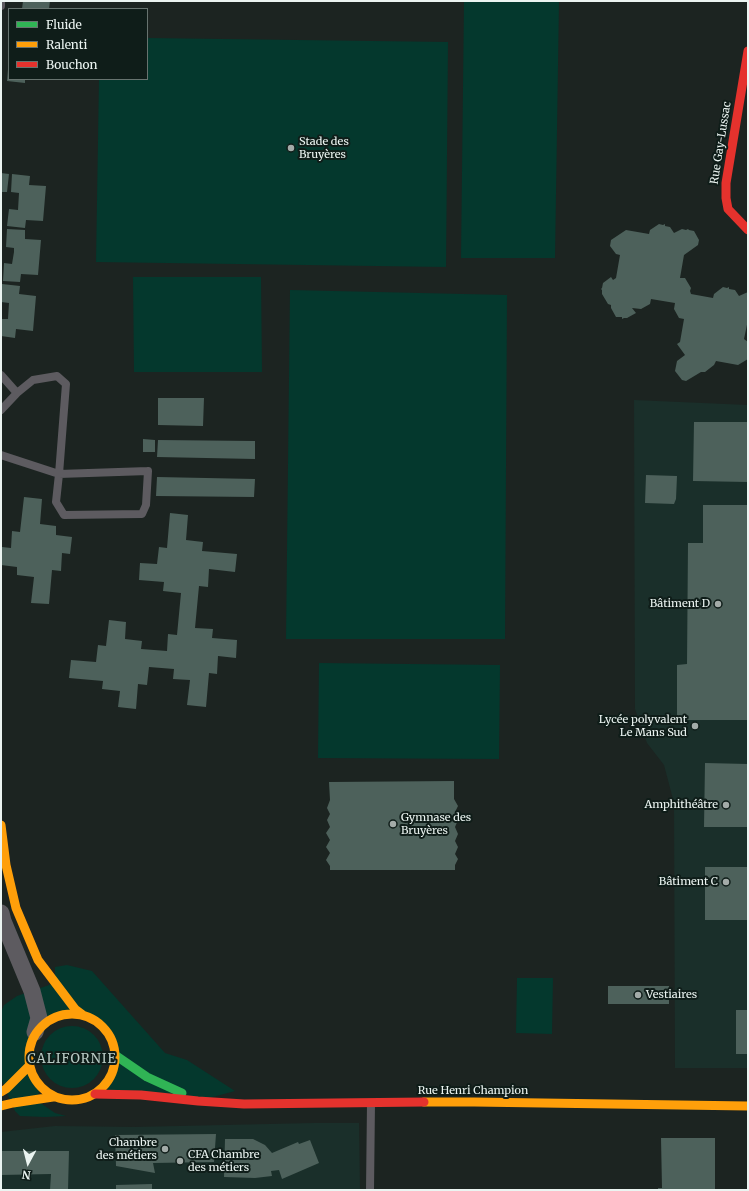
<!DOCTYPE html>
<html>
<head>
<meta charset="utf-8">
<style>
  body { margin:0 }
  #map { position:relative; width:749px; height:1191px; overflow:hidden; background:#1c2421; font-family:Merriweather,serif }
  canvas { display:block }
  .frame { position:absolute; inset:0; border:2px solid #ebf4f1; pointer-events:none }
  .legend { position:absolute; left:8px; top:8px; width:140px; height:72px; box-sizing:border-box; background:#0f1d19; border:1px solid #67736f; margin:0; padding:5px 7px; list-style:none; font-size:12px; color:#ebf4f1 }
  .legend li { display:flex; align-items:center; gap:8px; height:20px }
  .legend b { width:20px; border:1px solid #67736f }
  .north { position:absolute; left:8px; top:1143px; width:40px; height:40px; -webkit-text-stroke:3px #0f1d19; paint-order:stroke; rotate:187deg; font-size:11px; font-weight:700; line-height:16px; text-align:center; color:#ebf4f1 }
  .north::after { content:''; display:block; margin:auto; width:14px; height:18px; background:#ebf4f1; clip-path:polygon(50% 0,100% 100%,50% 72%,0 100%) }
</style>
</head>
<body>
<div id="map">
<canvas width="749" height="1191"></canvas>
<div class="frame"></div>
<ul class="legend">
<li><b style="height:5px;background:#30b455"></b>Fluide</li>
<li><b style="height:5px;background:#ff9f0a"></b>Ralenti</li>
<li><b style="height:5px;background:#e5322d"></b>Bouchon</li>
</ul>
<div class="north">N</div>
</div>
<script>
const ctx = document.querySelector('canvas').getContext('2d');
ctx.lineJoin = 'round';
function fillPath(path, color) { ctx.fillStyle = color; ctx.fill(path, 'evenodd'); }
const poly = rows => new Path2D(rows.map(r => 'M' + r).join(''));
function trace(path, color, width, dash) { ctx.strokeStyle = color; ctx.lineWidth = width; ctx.lineCap = dash ? 'butt' : 'round'; ctx.setLineDash(dash || []); ctx.stroke(path); }
function write(font, color, halo, rows, align = 'center') {
  ctx.font = font + ' Merriweather,serif'; ctx.lineWidth = 4; ctx.setLineDash([]); ctx.textBaseline = 'middle'; ctx.strokeStyle = halo; ctx.fillStyle = color; for (const [text, x, y, turn = 0] of rows) {
    ctx.save(); ctx.translate(x, y); ctx.rotate((+turn || 0) * Math.PI / 180); ctx.textAlign = isNaN(turn) ? turn : align; if (halo) ctx.strokeText(text, 0, 0); ctx.fillText(text, 0, 0); ctx.restore();
  }
}
const built = poly([
  [634,400,748,405,748,1068,675,1068,674,803,664,765,647,743,635,709],
  [314,1123,359,1123,360,1190,1,1190,1,1132,55,1126,134,1127]
]);
const green = poly([
  [465,1,559,1,555,258,461,258,464,2],
  [147,38,448,42,446,267,96,262,99,79,147,79],
  [133,277,261,277,262,372,134,372],
  [290,290,507,295,505,639,286,639],
  [319,663,500,665,499,759,318,758],
  [67,965,92,971,165,1053,187,1060,235,1091,198,1101,101,1089,107,1083,113,1070,115,1063,114,1047,113,1043,109,1035,104,1028,96,1021,90,1018,70,1013,57,1016,49,1020,42,1025,35,1032,31,1041,28,1054,28,1059,32,1076,41,1088,36,1100,55,1113,66,1116,45,1117,20,1116,15,1111,1,1079,1,1012,4,1005,17,996,55,983,55,967],
  [517,978,553,978,552,1034,516,1033],
  '41 1057a31 31 0 1 1 62 0a31 31 0 1 1-62 0Z'
]);
const building = poly([
  [23,1,50,1,49,9,22,9],
  [8,69,9,69,9,79,25,79,25,83,7,81],
  [1,173,9,174,7,192,1,192],
  [12,174,30,176,29,185,46,186,43,221,26,220,25,228,7,226,9,209,18,210,19,193,11,192],
  [659,224,663,225,665,224,665,226,670,227,674,233,682,229,686,230,688,229,689,230,694,231,699,240,698,245,684,255,680,278,685,278,691,288,690,291,691,294,713,298,714,294,723,287,727,288,729,287,729,289,735,290,739,296,748,292,748,320,744,339,748,342,748,359,738,365,716,361,714,365,705,372,701,372,686,381,682,380,675,371,677,361,685,355,677,344,680,342,684,319,679,318,674,309,675,303,651,299,650,304,641,309,632,308,636,313,627,318,624,318,622,319,622,317,616,317,611,308,611,305,608,304,602,294,602,290,601,289,602,288,603,283,611,277,613,280,616,278,620,255,616,254,610,246,611,240,626,230,649,234,650,230],
  [7,229,25,230,25,239,41,240,38,275,21,274,20,282,3,281,4,263,12,264,14,252,14,248,6,247],
  [2,284,20,286,19,294,36,296,33,331,16,329,15,338,1,336,1,319,8,319,9,303,1,302],
  [158,398,204,398,203,426,158,425],
  [694,422,748,422,748,482,693,481],
  [143,439,155,440,155,452,143,452],
  [158,440,255,441,255,459,157,457],
  [646,475,677,476,676,499,674,504,645,503],
  [157,477,255,479,254,497,156,496],
  [24,497,42,499,40,524,56,526,56,535,72,537,70,554,62,553,61,571,52,570,49,604,31,603,34,577,17,575,17,567,1,565,2,547,11,548,12,531,20,532],
  [703,505,748,505,748,720,677,720,677,665,687,664,688,543,703,543],
  [170,513,188,515,186,540,203,542,202,551,237,554,235,572,209,569,208,587,199,586,195,628,213,629,212,638,237,640,236,658,218,656,217,674,209,673,206,707,187,705,190,680,173,679,174,669,149,667,147,685,138,684,136,709,118,707,120,691,102,689,103,681,69,678,71,660,96,662,98,645,106,646,109,620,126,622,125,639,142,641,141,649,167,651,168,634,177,635,181,593,163,591,164,582,139,580,140,563,157,564,159,547,167,548],
  [705,763,748,764,748,827,704,827],
  [454,781,454,799,458,806,455,812,458,820,455,827,458,834,455,841,458,847,455,854,458,859,455,865,455,870,330,870,330,866,326,860,330,853,326,847,330,840,326,833,330,827,327,820,330,814,327,808,330,800,329,782],
  [705,867,748,867,748,920,705,920],
  [608,986,669,986,669,1004,608,1004],
  [736,1010,748,1010,748,1054,736,1054],
  [216,1134,214,1162,153,1163,155,1173,116,1166,115,1135],
  [661,1138,715,1138,715,1190,658,1190,658,1188,662,1188],
  [225,1139,253,1139,265,1145,272,1153,298,1142,299,1144,310,1140,319,1163,282,1179,279,1170,271,1171,272,1176,255,1178,224,1177],
  [1,1151,69,1151,68,1190,50,1190,51,1174,1,1175],
  [152,1184,152,1190,116,1190,116,1185]
]);
const lane = poly([
  [1,6,1,1],
  [1,375,17,393],
  [1,410,17,393,33,380,57,376,66,384,59,474,1,455],
  [148,471,146,505,142,514,64,515,56,502,59,474,148,471],
  [370,1190,371,1103]
]);
const street = poly([
  [1,913,3,921,32,991,39,1018,35,1032]
]);
const fast = poly([
  [115,1055,147,1077,182,1093]
]);
const slow = poly([
  [1,825,6,865,16,908,38,960,75,1009,83,1015],
  '29 1057a43 43 0 1 1 86 0a43 43 0 1 1-86 0Z',
  [1,1092,6,1089,29,1066],
  [424,1102,474,1102,748,1106],
  [1,1106,13,1103,53,1097]
]);
const jam = poly([
  [748,51,726,183,726,198,728,209,748,230],
  [95,1094,141,1095,198,1101,244,1104,424,1102]
]);
const markers = [
  [291,148,4,"#a3aba8"],
  [718,604,4,"#a3aba8"],
  [695,726,4,"#a3aba8"],
  [726,805,4,"#a3aba8"],
  [393,824,4,"#a3aba8"],
  [726,882,4,"#a3aba8"],
  [638,995,4,"#a3aba8"],
  [165,1149,4,"#a3aba8"],
  [180,1161,4,"#a3aba8"]
];
const poiNames = [
  ["Stade des",299,142,"left"],
  ["Bruyères",299,155,"left"],
  ["Bâtiment D",710,604],
  ["Lycée polyvalent",687,720],
  ["Le Mans Sud",687,733],
  ["Amphithéâtre",718,805],
  ["Gymnase des",401,818,"left"],
  ["Bruyères",401,831,"left"],
  ["Bâtiment C",718,882],
  ["Vestiaires",646,995,"left"],
  ["Chambre",157,1143],
  ["des métiers",157,1156],
  ["CFA Chambre",188,1155,"left"],
  ["des métiers",188,1168,"left"]
];
const streetNames = [
  ["Rue Gay-Lussac",721,143,-81],
  ["Rue Henri Champion",473,1091]
];
const quarterNames = [
  ["CALIFORNIE",72,1059]
];
fillPath(built, '#1a2f2a');
fillPath(green, '#04382d');
fillPath(building, '#4d615b');
trace(lane, '#5d5b60', 8);
trace(street, '#5d5b60', 17);
trace(fast, '#30b455', 9);
trace(slow, '#ff9f0a', 9);
trace(jam, '#e5322d', 9);
for (const [x, y, r, color] of markers) { const dot = new Path2D(); dot.arc(x, y, r, 0, 2 * Math.PI); ctx.fillStyle = color; ctx.fill(dot); trace(dot, '#0f1d19', 1.5); }
write('11px', '#ebf4f1', '#0f1d19', poiNames, 'right');
write('11px', '#ebf4f1', '#0f1d19', streetNames);
ctx.letterSpacing = '1px';
write('13px', '#b8cac4', '#0f1d19', quarterNames);
ctx.letterSpacing = '0px';
</script>
</body>
</html>
